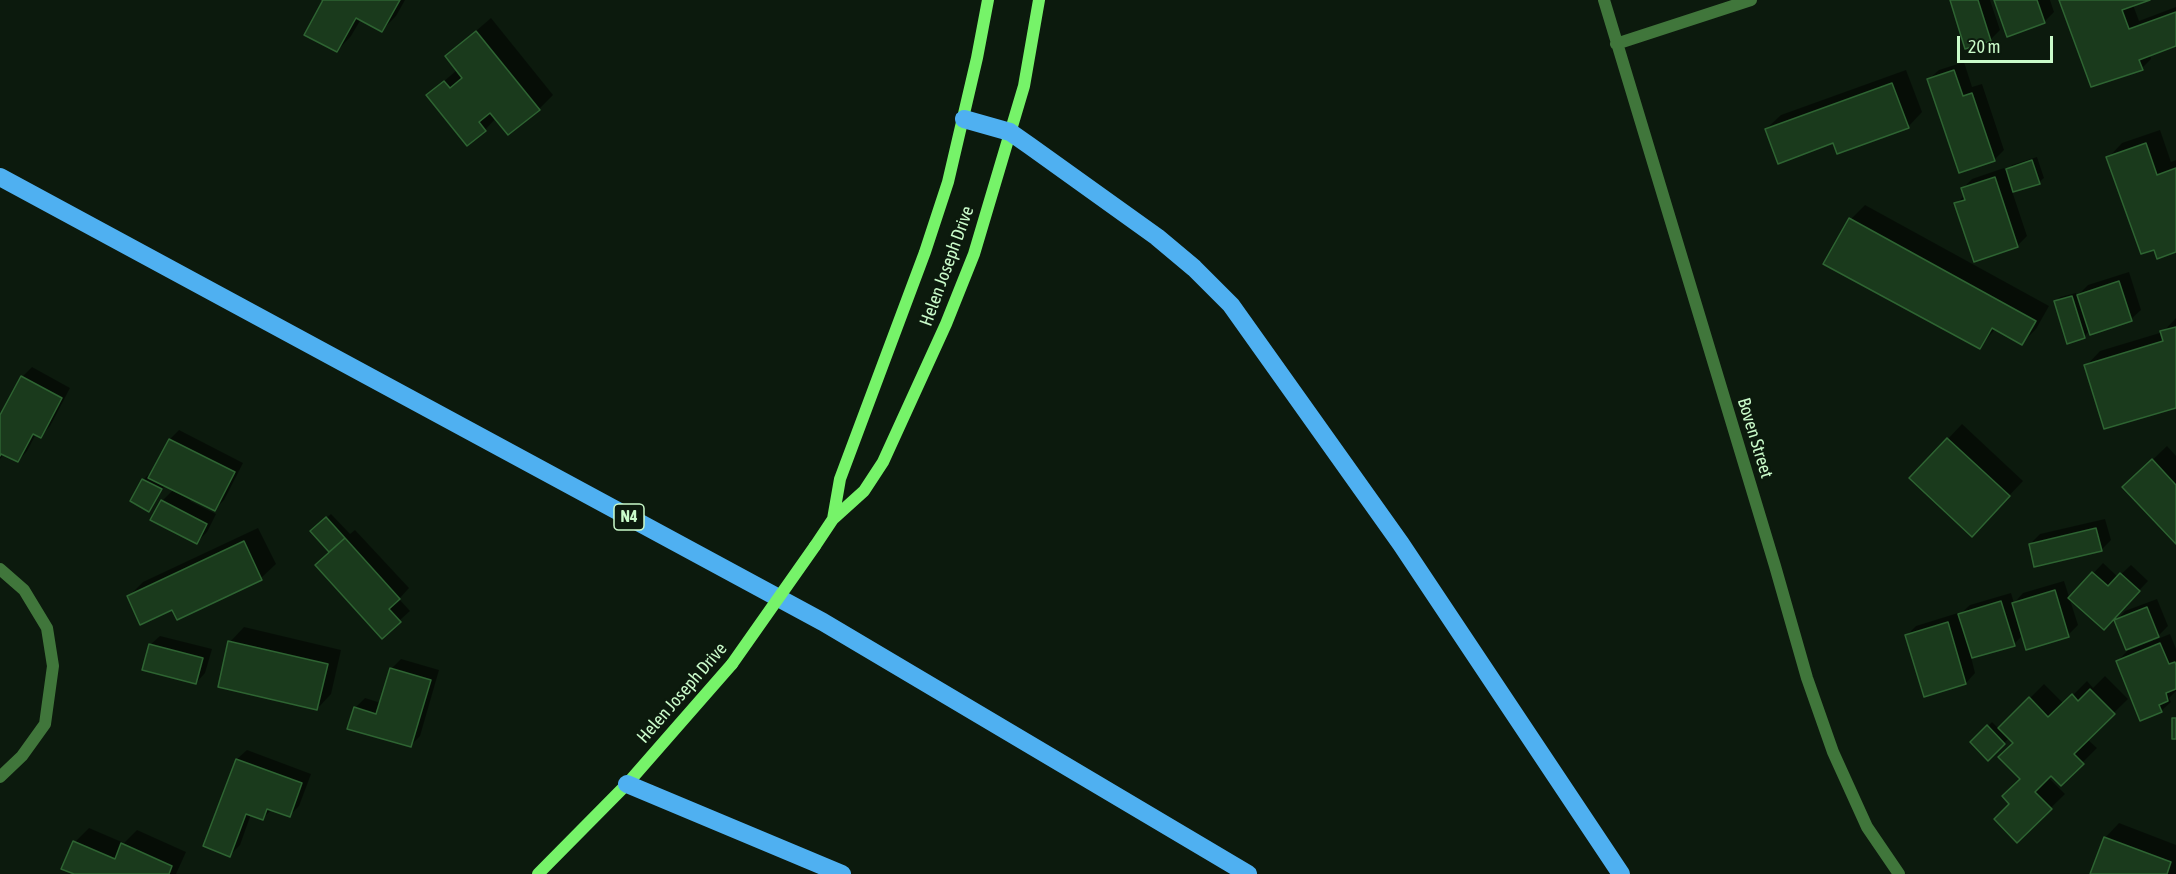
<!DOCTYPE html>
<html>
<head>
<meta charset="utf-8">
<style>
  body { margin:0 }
  #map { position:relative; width:2176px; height:874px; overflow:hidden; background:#0c1a0d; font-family:"Asap Condensed",sans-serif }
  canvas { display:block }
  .scale { position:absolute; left:1957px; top:36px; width:96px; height:27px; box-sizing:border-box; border:3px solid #cafbca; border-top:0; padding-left:8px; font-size:18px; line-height:21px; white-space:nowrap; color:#cafbca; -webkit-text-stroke:4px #0c1a0d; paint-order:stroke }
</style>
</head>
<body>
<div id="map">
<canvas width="2176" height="874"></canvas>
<div class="scale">20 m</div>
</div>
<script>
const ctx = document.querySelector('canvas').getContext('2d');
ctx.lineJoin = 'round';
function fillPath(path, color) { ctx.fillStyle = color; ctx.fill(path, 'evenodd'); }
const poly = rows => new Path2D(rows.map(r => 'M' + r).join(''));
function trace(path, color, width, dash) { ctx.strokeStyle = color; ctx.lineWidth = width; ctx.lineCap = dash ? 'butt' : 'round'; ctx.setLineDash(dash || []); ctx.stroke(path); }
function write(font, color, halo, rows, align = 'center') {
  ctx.font = font + ' "Asap Condensed",sans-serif'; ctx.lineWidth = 5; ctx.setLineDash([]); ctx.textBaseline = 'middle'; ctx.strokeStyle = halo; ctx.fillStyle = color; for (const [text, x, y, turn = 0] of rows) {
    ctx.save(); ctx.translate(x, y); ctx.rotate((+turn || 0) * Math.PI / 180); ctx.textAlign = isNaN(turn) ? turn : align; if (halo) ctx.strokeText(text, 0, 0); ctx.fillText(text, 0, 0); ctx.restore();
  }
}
const shadow = poly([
  [324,0,405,0,396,16,382,30,361,19,351,36,337,51],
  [1952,0,1990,0,2000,30,1990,40],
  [1995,0,2050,0,2054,12,2044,22],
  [2061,0,2146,0,2133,5,2139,21,2176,7,2176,45,2150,54,2151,59,2142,68],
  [491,18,553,95,539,109,496,118,485,130,428,95,457,70,447,56],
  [1964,62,1972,87,1982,84,2004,150,1994,160,1929,79,1939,70],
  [1906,70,1922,112,1908,127,1834,141,1766,129,1781,115],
  [2160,130,2171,162,2176,160,2176,251,2108,158,2122,143],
  [2037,157,2044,178,2039,182,2012,191,2027,236,2017,246,1956,204,1965,195,1962,189,1972,179,2004,168,2006,171,2012,165],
  [1865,205,2049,306,2036,329,2022,343,1996,328,1979,348,1851,219],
  [2129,272,2141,310,2131,319,2090,330,2084,337,2056,302,2060,297,2076,293,2077,296,2088,285],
  [2176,318,2176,406,2086,366,2100,351,2163,332],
  [32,367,70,388,50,426,41,436,36,434,27,451,18,461,4,454,0,459,0,419,22,377],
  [1962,424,2023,481,1986,520,1911,478],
  [179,430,243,463,224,500,214,510,192,498,190,501,216,514,207,532,197,542,162,501,174,489,165,485,149,510,143,480,148,475,151,477,170,439],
  [2167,446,2176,456,2176,541,2139,473],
  [331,514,350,534,355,530,409,588,399,599,410,611,382,636,330,552,312,531],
  [2105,519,2111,540,2101,550,2030,544,2040,534],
  [258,528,276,564,261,578,177,618,173,608,128,597,143,582],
  [2103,563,2118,577,2131,565,2148,581,2113,618,2070,598],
  [2064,581,2078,625,2068,635,2023,635,2014,644,1971,657,1975,673,1966,683,1925,695,1907,635,1916,626,1958,613,1958,616,1970,605,2011,593,2014,603,2023,593],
  [2157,599,2168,626,2153,641,2152,638,2116,621,2125,611],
  [244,627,341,650,331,694,317,709,230,642],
  [2170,634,2176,649,2176,691,2169,698,2171,702,2161,711,2118,661,2127,651],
  [160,636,212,649,205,673,196,683,150,645],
  [401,659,439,670,420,736,410,746,355,708,365,698,381,703,391,669],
  [2105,676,2128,699,2087,739,2097,748,2061,784,2051,774,2048,777,2065,794,2017,841,2011,804,2021,779,2015,742,2010,737,1988,759,1972,742,1992,722,1999,729,2044,684,2064,704,2087,681,2093,688],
  [247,750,311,774,299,806,289,816,272,809,263,818,251,814,240,845,230,855,205,846,237,759],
  [2119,823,2176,845,2176,874,2091,874,2105,838],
  [89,828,124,843,137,830,186,852,176,874,76,874,75,842]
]);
const building = poly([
  [323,0,322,0,400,0,382,32,356,18,337,52,304,35,323,0],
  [1950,0,1978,0,1991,41,1965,49,1950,0],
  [1994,0,2037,0,2045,23,2007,37,1994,0],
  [2059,0,2150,0,2122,10,2129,29,2176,12,2176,46,2139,60,2143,70,2091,87,2059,0],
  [476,31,540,110,508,135,490,113,479,122,486,131,467,146,426,95,444,81,450,88,462,78,445,56,476,31],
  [1954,70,1963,96,1972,93,1995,161,1959,173,1927,79,1954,70],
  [1892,83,1909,128,1837,154,1833,143,1778,164,1765,129,1892,83],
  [2146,143,2157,175,2176,168,2176,252,2157,259,2154,250,2141,254,2106,157,2146,143],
  [2032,160,2040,184,2013,192,2006,169,2032,160],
  [1995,177,2018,247,1974,262,1954,203,1965,200,1961,188,1995,177],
  [1849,218,2036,321,2022,345,1992,328,1980,349,1823,264,1849,218],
  [2119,281,2132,321,2090,335,2077,295,2119,281],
  [2072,296,2085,338,2067,344,2054,301,2072,296],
  [2176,327,2176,408,2104,429,2084,365,2163,341,2160,331,2176,327],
  [21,376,62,398,41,438,33,434,18,462,1,454,0,456,0,415,21,376],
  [1947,438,2010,496,1972,537,1909,478,1947,438],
  [169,439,235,472,215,511,148,478,169,439],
  [2152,459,2176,485,2176,544,2122,487,2152,459],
  [142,479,162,489,149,512,130,501,142,479],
  [161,500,207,524,197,544,150,520,161,500],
  [326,517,345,538,329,552,310,531,326,517],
  [2096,528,2102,551,2034,567,2029,544,2096,528],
  [345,538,400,599,389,609,401,622,382,639,315,565,345,538],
  [244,541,262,580,177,620,172,610,140,625,127,596,244,541],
  [2092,572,2108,586,2120,573,2140,591,2104,630,2068,598,2092,572],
  [2055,590,2069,637,2026,650,2012,603,2055,590],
  [2001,601,2015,646,1972,658,1958,614,2001,601],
  [2147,607,2159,637,2126,650,2114,620,2147,607],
  [1948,622,1966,684,1924,697,1905,635,1948,622],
  [228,641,328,664,317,710,218,687,228,641],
  [2160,643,2169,664,2175,662,2176,665,2176,689,2166,693,2168,701,2159,705,2162,712,2140,721,2116,661,2160,643],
  [149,644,203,658,196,684,142,670,149,644],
  [390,668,431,680,411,747,347,729,354,707,376,714,390,668],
  [2090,689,2115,714,2074,754,2084,764,2061,786,2051,776,2035,792,2052,809,2017,843,1994,819,2009,804,2002,796,2020,779,1998,757,2013,743,1998,728,2029,697,2048,717,2072,694,2078,701,2090,689],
  [2172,718,2176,718,2176,739,2172,739,2172,718],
  [1987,725,2005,744,1988,761,1970,742,1987,725],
  [236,759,302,783,290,817,267,809,263,820,246,814,230,857,203,846,236,759],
  [2104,837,2171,862,2167,874,2090,874,2104,837],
  [73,841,115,859,121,843,172,866,169,874,74,874,61,869,73,841]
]);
const street = poly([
  [1604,0,1775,566,1807,678,1833,752,1867,827,1899,874],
  [1616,44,1751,0],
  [0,569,24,590,47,628,53,666,45,724,22,756,0,777]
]);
const secondary = poly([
  [833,519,840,479,925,252,948,182,977,58,988,0],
  [815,546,833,519,864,491,883,462,946,324,974,254,1024,86,1039,0],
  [538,874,627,784,732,664]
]);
const highway = poly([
  [964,119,1010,132,1030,146,1157,237,1194,268,1231,305,1401,544,1621,874],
  [0,177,823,622,1248,874],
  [627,784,842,874]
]);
const secondaryBridge = poly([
  [732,664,815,546]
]);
const shields = [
  [629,517,30]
];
const shieldNames = [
  ["N4",629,517]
];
const streetNames = [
  ["Helen Joseph Drive",947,266,-70],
  ["Boven Street",1755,438,73],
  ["Helen Joseph Drive",682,693,-49]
];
fillPath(shadow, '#0007');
fillPath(building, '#1a3a1c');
trace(building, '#2e6432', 1.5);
trace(street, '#40763b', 12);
trace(secondary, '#76f369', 12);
trace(highway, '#4fb0f1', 18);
trace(secondaryBridge, '#76f369', 12);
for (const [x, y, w] of shields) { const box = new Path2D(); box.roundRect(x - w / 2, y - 13, w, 26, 4.5); ctx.fillStyle = '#0c1a0d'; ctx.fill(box); trace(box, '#cafbca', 1.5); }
write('bold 16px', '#cafbca', null, shieldNames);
write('18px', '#cafbca', '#0c1a0d', streetNames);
</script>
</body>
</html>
